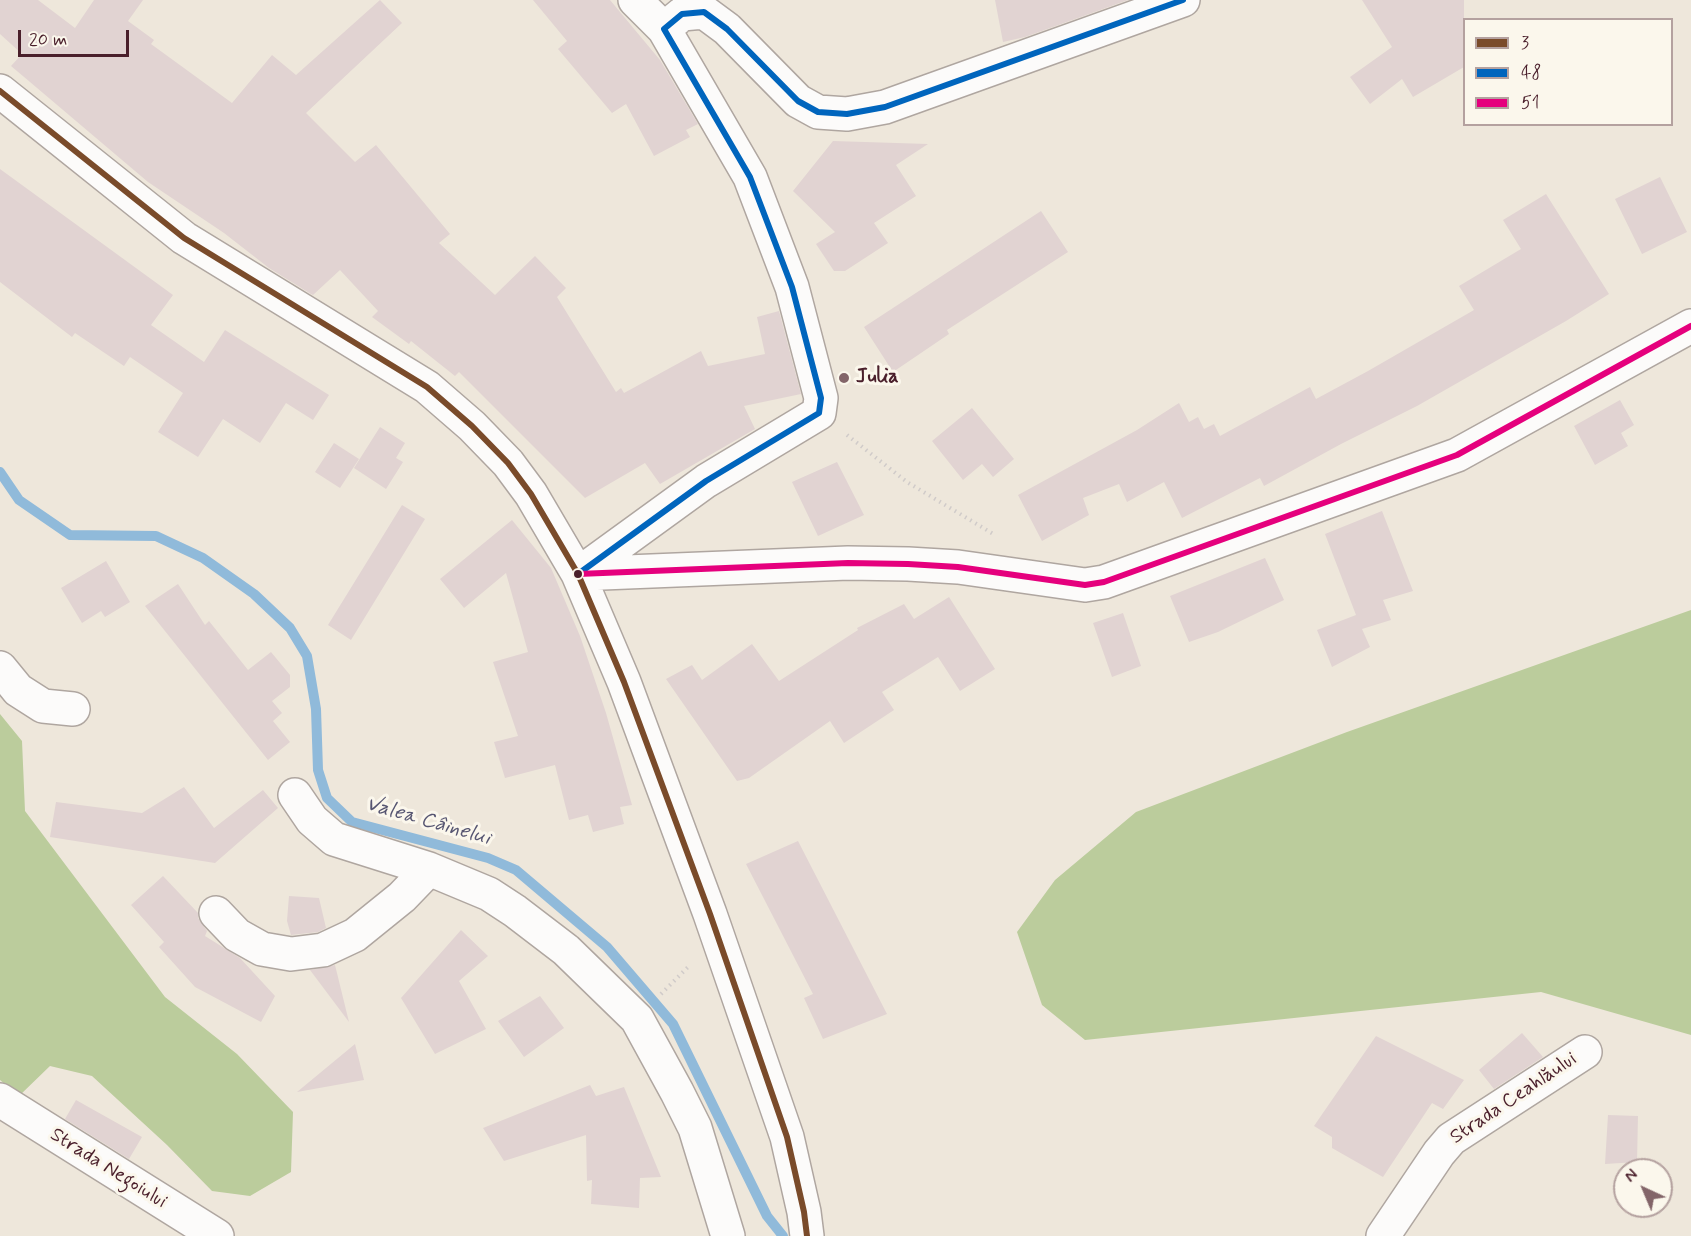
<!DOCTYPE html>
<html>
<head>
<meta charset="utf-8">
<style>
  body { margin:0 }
  #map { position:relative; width:1691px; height:1236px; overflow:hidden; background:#eee7db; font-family:Mynerve,sans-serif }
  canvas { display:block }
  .legend { position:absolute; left:1463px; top:18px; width:210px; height:108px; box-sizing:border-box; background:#fbf7ec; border:2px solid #b4a19f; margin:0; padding:8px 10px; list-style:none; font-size:18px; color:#4a1f2b }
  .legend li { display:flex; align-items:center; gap:12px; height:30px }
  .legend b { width:30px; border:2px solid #b4a19f }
  .north { position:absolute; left:1613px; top:1158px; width:60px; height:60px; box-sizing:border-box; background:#fbf7ec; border:2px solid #b4a19f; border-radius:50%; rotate:316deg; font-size:16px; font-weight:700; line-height:24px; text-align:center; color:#4a1f2b }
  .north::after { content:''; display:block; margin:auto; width:21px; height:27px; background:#836569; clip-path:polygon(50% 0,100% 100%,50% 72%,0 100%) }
  .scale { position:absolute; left:18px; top:30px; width:111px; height:27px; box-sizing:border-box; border:3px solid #4a1f2b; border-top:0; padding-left:8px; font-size:18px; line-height:21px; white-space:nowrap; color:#4a1f2b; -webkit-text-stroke:4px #fbf7ec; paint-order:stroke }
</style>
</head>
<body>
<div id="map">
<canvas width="1691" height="1236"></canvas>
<ul class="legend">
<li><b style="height:8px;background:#7a4b2a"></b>3</li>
<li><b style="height:8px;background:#0065bd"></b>48</li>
<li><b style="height:8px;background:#e5007d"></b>51</li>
</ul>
<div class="north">N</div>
<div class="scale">20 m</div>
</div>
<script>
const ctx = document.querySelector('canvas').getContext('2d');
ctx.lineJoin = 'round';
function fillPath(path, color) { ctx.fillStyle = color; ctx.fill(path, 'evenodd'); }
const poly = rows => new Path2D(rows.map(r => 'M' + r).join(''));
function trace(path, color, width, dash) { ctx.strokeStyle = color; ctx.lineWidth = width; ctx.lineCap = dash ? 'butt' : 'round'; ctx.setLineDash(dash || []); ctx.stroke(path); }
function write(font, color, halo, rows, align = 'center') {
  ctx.font = font + ' Mynerve,sans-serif'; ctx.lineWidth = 6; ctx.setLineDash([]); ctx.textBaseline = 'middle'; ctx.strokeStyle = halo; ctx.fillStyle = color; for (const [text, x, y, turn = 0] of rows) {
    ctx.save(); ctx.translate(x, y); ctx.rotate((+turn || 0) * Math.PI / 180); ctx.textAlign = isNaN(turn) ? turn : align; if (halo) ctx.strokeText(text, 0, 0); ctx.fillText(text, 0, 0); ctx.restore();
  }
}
const forest = poly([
  [1691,610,1691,1035,1541,992,1085,1040,1042,1005,1017,932,1055,880,1136,812,1347,732],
  [0,714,22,741,25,811,165,997,237,1054,293,1112,291,1172,250,1196,212,1191,167,1145,92,1076,50,1066,19,1096,0,1080]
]);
const stream = poly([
  [0,472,19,500,70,535,156,536,203,558,254,594,290,628,307,656,316,709,318,770,327,798,352,822,488,858,516,870,607,947,673,1024,767,1216,783,1236]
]);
const building = poly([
  [0,0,38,0,75,28,94,0,143,0,128,21,154,40,151,44,232,103,272,55,296,75,380,0,402,23,306,113,355,162,376,145,450,234,439,243,495,295,535,256,566,288,557,297,616,392,621,388,624,393,701,351,708,366,765,354,757,317,779,311,801,394,744,406,755,429,660,484,645,463,585,498,459,372,455,376,411,341,409,344,372,317,378,311,340,270,313,295,311,294,269,268,224,233,148,182,30,82,11,66,22,54,0,34],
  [533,0,610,0,660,60,698,124,686,130,690,137,654,156,626,104,612,113,558,49,567,41],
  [995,0,1128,0,1025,37,1003,42],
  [1362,0,1464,0,1464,67,1413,97,1402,79,1370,104,1350,77,1392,47],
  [833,141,928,144,896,165,916,196,874,223,888,243,845,271,834,271,816,244,835,232,793,191],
  [0,169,173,295,151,325,204,362,225,330,329,395,313,420,286,403,260,443,223,419,198,457,158,432,183,393,130,357,124,366,75,333,72,337,0,282],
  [1660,177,1687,232,1642,254,1615,199],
  [1546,194,1609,294,1566,321,1417,406,1341,444,1264,486,1260,478,1182,518,1164,482,1127,502,1119,484,1083,498,1089,515,1042,541,1018,495,1137,430,1179,403,1189,422,1198,417,1204,429,1214,424,1220,436,1310,387,1316,399,1368,371,1474,310,1459,286,1521,249,1503,220],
  [1041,211,1068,252,947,330,949,334,893,372,864,327],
  [1620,400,1634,425,1621,433,1628,446,1595,465,1574,426],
  [972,408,1014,459,993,477,982,464,963,480,932,441],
  [380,427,405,443,396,458,403,462,386,489,354,468],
  [334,443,359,459,340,488,315,472],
  [837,462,864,515,818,536,792,482],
  [402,505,425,519,351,640,328,625],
  [1382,511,1413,591,1383,600,1391,620,1362,629,1370,647,1332,667,1317,630,1356,615,1325,534],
  [512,520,551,568,580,636,606,713,632,805,620,807,624,824,593,832,588,815,569,820,555,765,505,778,494,742,518,736,493,662,528,652,506,573,464,608,440,579],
  [1265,558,1284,600,1218,632,1189,642,1170,596],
  [106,561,130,602,105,617,101,611,82,623,61,588],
  [178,584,205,625,209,621,248,670,271,652,290,675,290,687,272,701,282,713,273,721,290,742,268,760,145,606],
  [949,597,995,669,960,691,938,657,882,692,894,710,844,743,830,721,749,778,737,781,666,679,692,665,702,680,752,644,779,681,858,630,857,628,904,604,914,619],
  [1123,613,1141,666,1112,677,1093,623],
  [184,787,214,828,263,790,278,808,215,863,50,837,56,802,142,813],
  [798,841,887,1014,823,1039,804,998,813,994,746,864],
  [163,876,198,913,198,918,207,931,205,936,240,958,275,996,261,1022,195,987,159,947,164,942,131,905],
  [289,896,319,898,326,928,318,932,291,935,287,921],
  [461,930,488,956,459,981,486,1029,435,1054,401,998],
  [335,965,349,1022,310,970],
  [540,996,564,1028,524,1057,498,1021],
  [1522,1033,1543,1057,1494,1089,1479,1070],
  [1376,1036,1464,1080,1443,1109,1432,1103,1383,1177,1332,1148,1332,1137,1314,1126],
  [355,1044,364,1080,297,1092],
  [590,1085,596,1096,624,1087,661,1177,640,1178,639,1208,591,1204,592,1180,587,1181,586,1135,504,1161,483,1128],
  [76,1100,142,1137,129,1159,65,1119],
  [1608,1115,1638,1116,1637,1162,1605,1164]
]);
const path = poly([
  [847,435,907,482,995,535],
  [661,994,690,965]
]);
const minor = poly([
  [635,0,664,29],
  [0,91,184,238,427,387,472,426,508,463,531,494,578,574,624,682,710,914,787,1137,804,1212,807,1236],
  [578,574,706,481,819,413,821,398,792,287,750,177,664,29,682,14,704,12,727,29,798,101,818,112,847,114,885,107,1183,0],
  [578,574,848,563,908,564,958,567,1085,585,1104,582,1457,455,1691,326],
  [0,668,18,690,43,706,73,709],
  [295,795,312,820,334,839,429,869,489,894,515,911,566,950,637,1019,677,1092,695,1128,728,1236],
  [216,913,237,935,262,949,291,954,323,950,355,935,402,897,429,869],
  [0,1100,217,1236],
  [1383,1236,1439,1153,1451,1139,1585,1052]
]);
const bus1 = poly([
  [0,91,184,238,427,387,472,426,508,463,531,494,578,574,624,682,710,914,787,1137,804,1212,807,1236]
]);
const bus2 = poly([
  [578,574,706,481,819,413,821,398,792,287,750,177,664,29,682,14,704,12,727,29,798,101,818,112,847,114,885,107,1183,0]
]);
const bus3 = poly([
  [578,574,848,563,908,564,958,567,1085,585,1104,582,1457,455,1691,326]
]);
const markers = [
  [844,378,6,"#836569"],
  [578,574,5,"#4a1f2b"]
];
const poiNames = [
  ["Julia",856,378]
];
const streetNames = [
  ["Strada Ceahlăului",1514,1099,-34],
  ["Strada Negoiului",108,1169,32]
];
const waterNames = [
  ["Valea Câinelui",428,822,16]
];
fillPath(forest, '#bbcc9c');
trace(stream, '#90bada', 10);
fillPath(building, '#e1d3d2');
trace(minor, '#afa6a0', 36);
trace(path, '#d0cbc9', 4, [1.5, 4.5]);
trace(minor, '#fcfbfa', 33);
trace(bus1, '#7a4b2a', 6);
trace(bus2, '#0065bd', 6);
trace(bus3, '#e5007d', 6);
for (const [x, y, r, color] of markers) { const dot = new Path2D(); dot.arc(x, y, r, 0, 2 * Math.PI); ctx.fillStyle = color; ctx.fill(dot); trace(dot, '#fbf7ec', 2); }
write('bold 20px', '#4a1f2b', '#fbf7ec', poiNames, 'left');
write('20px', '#4a1f2b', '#fbf7ec', streetNames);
write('italic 21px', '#565571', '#fbf7ec', waterNames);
</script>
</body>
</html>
